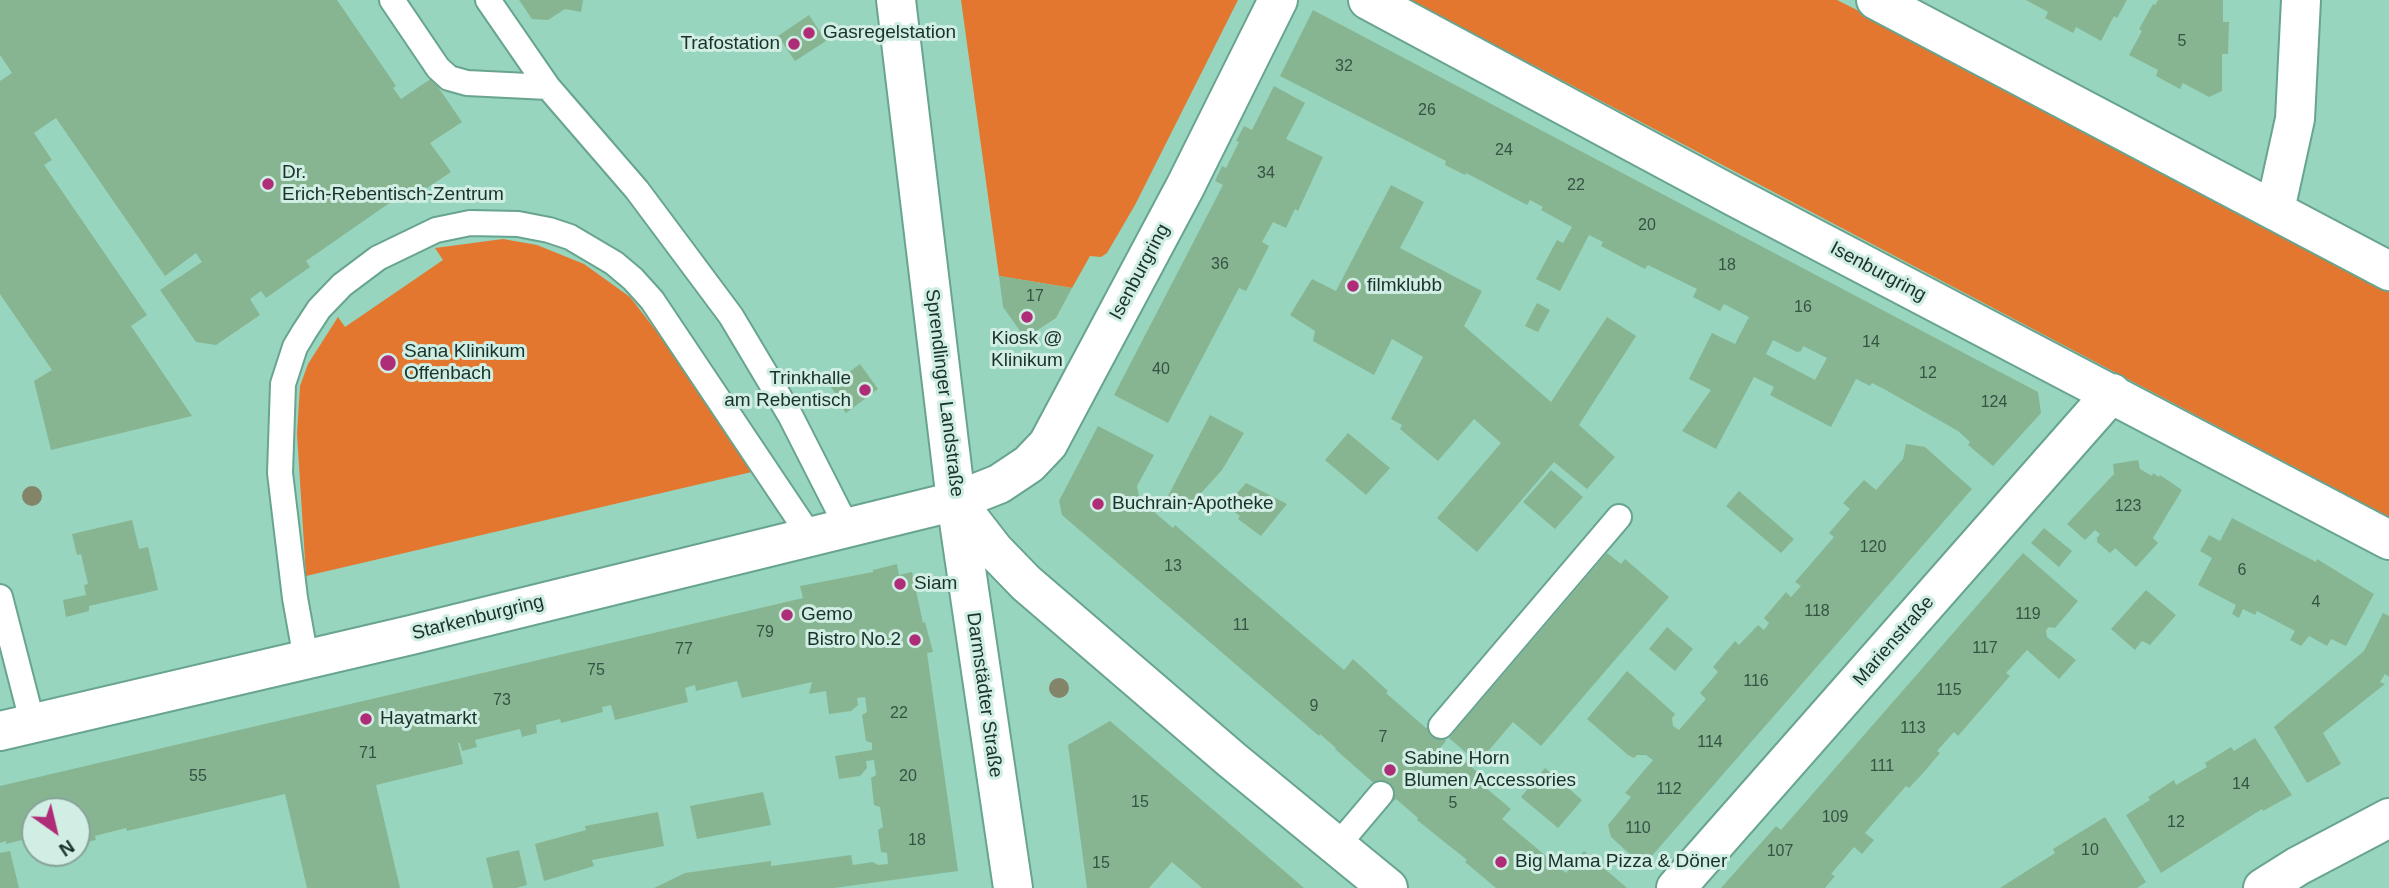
<!DOCTYPE html>
<html>
<head>
<meta charset="utf-8">
<style>
  body { margin:0 }
  #map { position:relative; width:2389px; height:888px; overflow:hidden; background:#97d5bf; font-family:Helvetica,sans-serif }
  canvas { display:block }
  .north { position:absolute; left:21px; top:797px; width:70px; height:70px; box-sizing:border-box; background:#d0eee3; border:2px solid #87a399; border-radius:50%; rotate:146deg; font-size:19px; font-weight:700; line-height:28px; text-align:center; color:#19322a }
  .north::after { content:''; display:block; margin:auto; width:24px; height:32px; background:#af2d77; clip-path:polygon(50% 0,100% 100%,50% 72%,0 100%) }
</style>
</head>
<body>
<div id="map">
<canvas width="2389" height="888"></canvas>
<div class="north">N</div>
</div>
<script>
const ctx = document.querySelector('canvas').getContext('2d');
ctx.lineJoin = 'round';
function fillPath(path, color) { ctx.fillStyle = color; ctx.fill(path, 'evenodd'); }
const poly = rows => new Path2D(rows.map(r => 'M' + r).join(''));
function trace(path, color, width, dash) { ctx.strokeStyle = color; ctx.lineWidth = width; ctx.lineCap = dash ? 'butt' : 'round'; ctx.setLineDash(dash || []); ctx.stroke(path); }
function write(font, color, halo, rows, align = 'center') {
  ctx.font = font + ' Helvetica,sans-serif'; ctx.lineWidth = 6; ctx.setLineDash([]); ctx.textBaseline = 'middle'; ctx.strokeStyle = halo; ctx.fillStyle = color; for (const [text, x, y, turn = 0] of rows) {
    ctx.save(); ctx.translate(x, y); ctx.rotate((+turn || 0) * Math.PI / 180); ctx.textAlign = isNaN(turn) ? turn : align; if (halo) ctx.strokeText(text, 0, 0); ctx.fillText(text, 0, 0); ctx.restore();
  }
}
const green = poly([
  [961,0,1238,0,1135,205,1107,253,1101,257,1090,256,1072,288,999,276],
  [1410,0,1837,0,1861,12,2389,292,2389,517],
  [503,239,537,245,584,264,630,297,681,363,756,471,306,576,297,434,300,386,308,364,338,317,345,327,443,260,435,248]
]);
const building = poly([
  [0,0,337,0,396,86,393,88,401,99,432,78,462,122,430,143,451,172,406,202,401,195,306,261,310,267,266,298,261,291,250,299,260,315,216,345,196,342,160,290,202,262,196,253,165,276,56,118,34,133,52,160,44,165,147,315,131,326,192,416,51,450,34,381,52,370,0,294,0,81,12,73,0,55],
  [519,0,583,0,581,12,565,9,548,20,532,19],
  [2026,0,2127,0,2117,18,2114,16,2101,41,2076,27,2073,33,2045,18,2048,12],
  [2158,0,2223,0,2223,22,2229,22,2228,54,2222,54,2222,91,2209,97,2183,83,2180,89,2156,76,2158,70,2129,55,2142,31,2139,29,2153,4,2155,5],
  [1313,10,2038,392,2041,413,1993,466,1968,445,1970,442,1958,431,1884,389,1872,383,1870,386,1856,379,1831,427,1770,395,1774,387,1754,377,1716,449,1682,431,1711,390,1689,379,1712,333,1735,344,1749,317,1724,304,1720,311,1693,297,1697,289,1648,265,1645,269,1601,246,1603,242,1589,235,1560,291,1536,279,1557,240,1563,243,1572,227,1541,210,1543,207,1530,200,1527,205,1466,173,1465,175,1445,165,1446,161,1280,76],
  [1773,340,1797,352,1801,351,1803,346,1827,358,1815,380,1766,354],
  [809,15,826,41,795,61,778,36],
  [1274,86,1305,103,1286,139,1323,157,1298,211,1295,209,1286,228,1273,222,1262,242,1269,246,1246,291,1239,288,1168,423,1114,395,1223,185,1215,181,1222,166,1226,168,1239,142,1236,141,1244,126,1252,130],
  [1391,185,1424,202,1400,248,1482,291,1464,326,1551,402,1607,317,1636,336,1579,425,1615,457,1587,489,1554,462,1477,552,1437,518,1501,443,1474,419,1438,461,1400,429,1402,425,1391,419,1423,357,1392,339,1374,375,1313,341,1315,331,1290,315,1312,279,1336,291],
  [999,276,1072,288,1056,318,1025,338,1003,307],
  [1537,303,1550,310,1538,332,1525,326],
  [860,364,878,389,846,413,832,394,835,393,830,386],
  [1210,415,1244,433,1222,470,1185,511,1168,496],
  [1098,426,1154,455,1137,486,1140,500,1173,528,1175,525,1344,670,1353,659,1388,691,1386,693,1426,728,1429,726,1446,741,1440,748,1462,766,1466,762,1490,783,1486,788,1511,809,1502,819,1566,873,1584,851,1627,888,1496,888,1465,862,1467,860,1417,820,1418,818,1396,799,1394,801,1335,749,1336,748,1320,734,1319,736,1062,515,1059,501],
  [1348,433,1390,468,1366,495,1325,460],
  [1906,444,1925,447,1972,489,1643,866,1611,837,1608,825,1631,797,1625,793,1653,760,1646,755,1637,755,1634,758,1628,755,1587,719,1627,671,1675,714,1672,718,1673,726,1679,730,1706,699,1700,693,1718,672,1713,667,1735,641,1739,645,1758,625,1764,630,1769,623,1764,618,1786,592,1791,597,1801,586,1795,582,1834,537,1829,533,1850,509,1843,503,1864,480,1876,490,1903,459],
  [2138,460,2140,469,2152,476,2153,473,2159,477,2160,475,2182,490,2153,538,2158,543,2136,567,2115,548,2110,553,2097,542,2097,538,2100,534,2095,530,2085,540,2067,524,2114,474,2113,464],
  [1551,470,1583,497,1555,529,1523,502],
  [1246,483,1287,504,1261,536,1238,519,1240,516,1226,506],
  [1739,491,1794,539,1781,553,1726,506],
  [2232,518,2316,562,2317,559,2374,594,2346,646,2331,639,2327,646,2309,636,2301,646,2290,640,2295,631,2257,611,2255,615,2243,609,2239,618,2232,614,2236,605,2198,585,2212,558,2200,551,2209,535,2220,541],
  [132,520,139,549,148,547,158,590,89,606,89,611,66,617,63,600,86,595,84,585,88,584,81,554,77,555,72,534],
  [2044,528,2072,551,2059,567,2031,543],
  [1607,553,1621,564,1625,559,1669,597,1541,746,1513,722,1478,763,1449,738],
  [2023,553,2078,601,2055,628,2049,627,2046,630,2047,637,2076,660,2059,679,2027,650,2006,673,2010,676,1958,736,1954,732,1937,751,1940,753,1925,771,1909,788,1906,786,1865,833,1874,840,1862,854,1854,847,1831,874,1835,876,1825,888,1721,888,1776,826,1781,830],
  [897,564,899,575,912,572,923,623,925,622,933,652,927,653,958,871,834,888,654,888,685,873,771,861,771,866,851,855,853,865,873,862,878,865,888,864,887,853,881,852,878,830,883,827,880,807,874,805,871,778,876,775,874,760,866,761,867,768,860,776,839,779,835,756,872,750,872,743,866,741,862,715,867,712,865,697,857,698,858,705,851,711,829,714,826,691,809,694,812,682,742,698,737,681,696,691,695,685,685,688,688,702,615,720,611,705,602,707,603,712,561,723,560,719,536,725,537,733,522,737,520,729,475,740,477,747,462,751,460,743,458,743,463,764,376,785,400,888,307,888,285,794,127,831,126,828,95,836,96,840,77,844,77,811,35,811,35,849,29,851,26,839,6,844,6,841,0,843,0,786,803,598,800,586,873,572,873,570],
  [2146,590,2176,615,2150,645,2142,641,2135,650,2111,629],
  [2383,613,2389,616,2389,677,2385,674,2380,682,2385,684,2323,733,2341,764,2307,783,2274,727,2364,651],
  [1667,627,1693,649,1675,671,1649,649],
  [1110,721,1304,888,1202,888,1172,862,1149,888,1087,888,1068,745],
  [2255,738,2292,795,2263,811,2262,809,2161,873,2126,815,2150,800,2148,797,2174,780,2176,785,2207,767,2205,763,2231,747,2234,751],
  [1545,768,1582,800,1558,828,1521,797],
  [763,792,771,825,697,839,690,806],
  [658,812,664,846,592,860,594,866,544,881,535,844,586,830,585,826],
  [2105,817,2146,882,2137,888,2000,888,2055,853,2053,849],
  [519,850,527,885,516,888,493,888,486,858],
  [10,851,19,888,0,888,0,853]
]);
const service = poly([
  [392,0,438,68,449,78,467,83,548,87],
  [488,0,548,87,637,190,731,316,790,415,847,527],
  [0,597,33,725],
  [306,659,295,598,280,473,283,384,295,347,304,332,319,309,342,285,378,258,436,230,470,223,518,224,549,230,570,237,614,263,633,279,652,300,810,536],
  [1441,726,1619,517],
  [1337,846,1381,794]
]);
const minor = poly([
  [1368,0,1735,197,2389,540],
  [1876,0,2389,271],
  [2275,210,2295,119,2301,0],
  [1013,888,956,501,999,484,1029,464,1048,444,1185,187,1278,0],
  [1676,888,2112,393],
  [2263,888,2298,866,2389,818]
]);
const tertiary = poly([
  [0,731,411,635,956,501]
]);
const secondary = poly([
  [896,0,956,501,994,550,1026,583,1232,760,1388,888]
]);
const trees = [
  [32,496],
  [1059,688]
];
const markers = [
  [809,33,7,"#af2d77"],
  [794,44,7,"#af2d77"],
  [268,184,7,"#af2d77"],
  [1353,286,7,"#af2d77"],
  [1027,317,7,"#af2d77"],
  [388,363,9,"#af2d77"],
  [865,390,7,"#af2d77"],
  [1098,504,7,"#af2d77"],
  [900,584,7,"#af2d77"],
  [787,615,7,"#af2d77"],
  [915,640,7,"#af2d77"],
  [366,719,7,"#af2d77"],
  [1390,770,7,"#af2d77"],
  [1501,862,7,"#af2d77"]
];
const numberNames = [
  ["5",2182,42],
  ["32",1344,67],
  ["26",1427,111],
  ["24",1504,151],
  ["34",1266,174],
  ["22",1576,186],
  ["20",1647,226],
  ["36",1220,265],
  ["18",1727,266],
  ["17",1035,297],
  ["16",1803,308],
  ["14",1871,343],
  ["40",1161,370],
  ["12",1928,374],
  ["124",1994,403],
  ["123",2128,507],
  ["120",1873,548],
  ["13",1173,567],
  ["6",2242,571],
  ["4",2316,603],
  ["118",1817,612],
  ["119",2028,615],
  ["11",1241,626],
  ["79",765,633],
  ["117",1985,649],
  ["77",684,650],
  ["75",596,671],
  ["116",1756,682],
  ["115",1949,691],
  ["73",502,701],
  ["9",1314,707],
  ["22",899,714],
  ["113",1913,729],
  ["7",1383,738],
  ["114",1710,743],
  ["71",368,754],
  ["111",1882,767],
  ["55",198,777],
  ["20",908,777],
  ["14",2241,785],
  ["112",1669,790],
  ["15",1140,803],
  ["5",1453,804],
  ["109",1835,818],
  ["12",2176,823],
  ["110",1638,829],
  ["18",917,841],
  ["10",2090,851],
  ["107",1780,852],
  ["15",1101,864]
];
const poiNames = [
  ["Gasregelstation",823,33],
  ["Trafostation",780,44,"right"],
  ["Dr.",282,173],
  ["Erich-Rebentisch-Zentrum",282,195],
  ["filmklubb",1367,286],
  ["Kiosk @",1027,339,"center"],
  ["Klinikum",1027,361,"center"],
  ["Sana Klinikum",404,352],
  ["Offenbach",404,374],
  ["Trinkhalle",851,379,"right"],
  ["am Rebentisch",851,401,"right"],
  ["Buchrain-Apotheke",1112,504],
  ["Siam",914,584],
  ["Gemo",801,615],
  ["Bistro No.2",901,640,"right"],
  ["Hayatmarkt",380,719],
  ["Sabine Horn",1404,759],
  ["Blumen Accessories",1404,781],
  ["Big Mama Pizza & Döner",1515,862]
];
const streetNames = [
  ["Isenburgring",1140,272,-62],
  ["Isenburgring",1878,272,28],
  ["Sprendlinger Landstraße",944,393,83],
  ["Starkenburgring",478,618,-14],
  ["Marienstraße",1894,641,-49],
  ["Darmstädter Straße",984,695,82]
];
fillPath(green, '#e3772f');
fillPath(building, '#88b591');
trace(service, '#68a48f', 28);
trace(minor, '#68a48f', 42);
trace(tertiary, '#68a48f', 42);
trace(secondary, '#68a48f', 42);
trace(service, '#fff', 24);
trace(minor, '#fff', 38);
trace(tertiary, '#fff', 38);
trace(secondary, '#fff', 38);
ctx.fillStyle = '#83856b';
for (const [x, y] of trees) { ctx.beginPath(); ctx.arc(x, y, 10, 0, 2 * Math.PI); ctx.fill(); }
for (const [x, y, r, color] of markers) { const dot = new Path2D(); dot.arc(x, y, r, 0, 2 * Math.PI); ctx.fillStyle = color; ctx.fill(dot); trace(dot, '#d0eee3', 2.5); }
write('16px', '#355344', null, numberNames);
write('19px', '#19322a', '#d0eee3', poiNames, 'left');
write('19px', '#19322a', '#d0eee3', streetNames);
</script>
</body>
</html>
